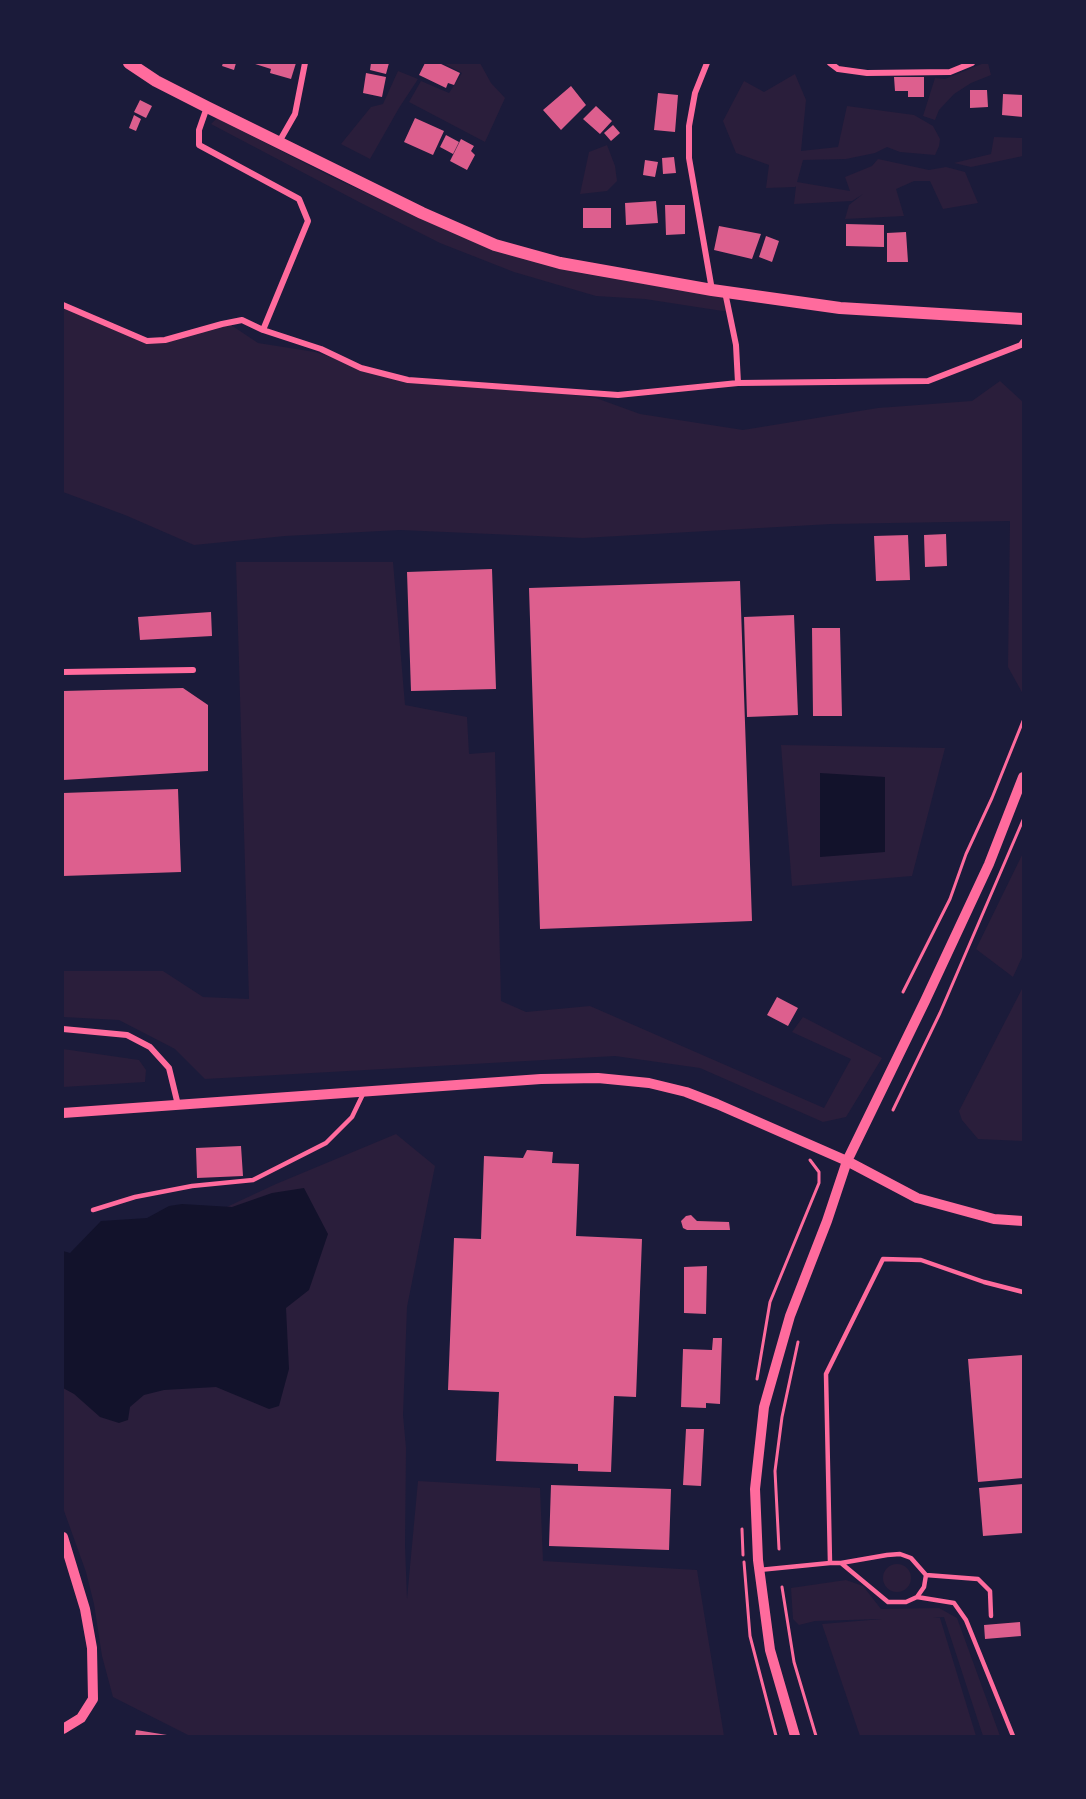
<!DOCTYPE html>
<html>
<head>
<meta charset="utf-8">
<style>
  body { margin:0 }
  #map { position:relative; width:1086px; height:1799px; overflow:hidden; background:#1b1b3a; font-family:Quicksand,sans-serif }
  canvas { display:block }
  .frame { position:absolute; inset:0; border:64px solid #1b1b3a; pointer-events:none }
</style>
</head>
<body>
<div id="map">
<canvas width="1086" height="1799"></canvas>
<div class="frame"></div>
</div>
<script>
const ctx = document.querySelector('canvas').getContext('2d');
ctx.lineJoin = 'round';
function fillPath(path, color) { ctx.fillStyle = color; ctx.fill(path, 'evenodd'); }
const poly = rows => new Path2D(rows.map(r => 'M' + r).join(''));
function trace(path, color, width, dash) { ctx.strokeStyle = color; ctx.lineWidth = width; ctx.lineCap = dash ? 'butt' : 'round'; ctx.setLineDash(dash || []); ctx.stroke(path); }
const green = poly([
  [443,63,480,63,491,83,505,98,485,142,409,102,421,81,449,93,462,73],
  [984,63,988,63,991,75,971,83,954,94,939,110,935,120,923,116,935,78,945,79],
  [398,71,418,79,399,108,370,159,341,144,371,107,383,104],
  [795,74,806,100,801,151,838,147,847,106,914,115,933,126,940,139,939,146,935,155,900,152,887,147,875,153,846,159,803,160,797,182,850,191,845,177,872,166,878,159,929,170,946,167,965,172,978,203,943,209,930,181,914,181,896,189,904,216,845,219,849,205,863,194,852,201,794,204,796,186,795,187,766,188,769,165,736,153,723,121,744,81,764,92],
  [217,118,332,177,459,236,580,273,727,298,729,312,645,299,596,296,514,272,440,243,359,202,211,124],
  [994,137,1023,138,1023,156,971,167,954,163,991,154],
  [607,145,615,166,617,181,607,191,580,194,589,152],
  [63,306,147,341,231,325,258,343,315,352,374,371,430,381,511,387,596,398,640,414,743,430,878,408,972,401,1000,381,1023,402,1023,694,1008,667,1010,521,831,524,583,538,400,530,285,536,194,545,125,515,63,492],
  [236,562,393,562,405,705,467,717,469,754,495,752,501,1001,526,1012,590,1006,824,1108,851,1059,792,1032,803,1017,882,1058,846,1117,823,1122,700,1068,615,1056,205,1079,175,1049,119,1020,63,1017,63,971,163,971,203,997,249,999],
  [781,745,945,748,912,876,792,886],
  [1023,853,1023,955,1013,977,976,949],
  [1023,987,1023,1141,978,1139,962,1120,959,1111],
  [63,1049,139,1060,146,1070,145,1082,63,1087],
  [396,1134,435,1166,407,1307,403,1415,406,1448,405,1545,407,1599,418,1481,540,1488,543,1561,697,1570,724,1736,190,1736,113,1697,102,1656,94,1604,86,1572,63,1508,63,1381,186,1226,276,1184],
  '883 1578a14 14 0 1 1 28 0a14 14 0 1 1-28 0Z',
  [846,1580,863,1586,881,1609,939,1608,957,1618,1000,1736,983,1736,944,1617,933,1618,940,1618,976,1736,860,1736,822,1624,882,1619,815,1621,799,1625,793,1619,791,1588]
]);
const water = poly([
  [820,773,885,777,885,852,820,857],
  [304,1188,328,1234,309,1290,286,1308,289,1369,279,1406,269,1409,216,1387,164,1390,144,1395,130,1407,128,1420,119,1423,100,1417,74,1394,63,1388,63,1251,70,1253,101,1221,147,1218,169,1206,182,1204,232,1207,272,1193]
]);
const building = poly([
  [223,63,236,63,234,70,222,66],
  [252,63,296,63,291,79,270,73,271,69],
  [371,63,389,63,386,74,370,70],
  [425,63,439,63,460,73,454,85,448,83,446,88,419,75],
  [366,73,386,77,382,97,363,93],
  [894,77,924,77,924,97,908,97,908,91,895,91],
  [571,86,586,105,561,130,543,110],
  [970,90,987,90,988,107,970,108],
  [658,93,678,95,675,132,654,130],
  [1003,94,1023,95,1023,117,1002,115],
  [140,100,152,106,146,118,134,112],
  [596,106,612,121,600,134,583,119],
  [134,115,141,119,136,131,129,128],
  [415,118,444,131,433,155,404,142],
  [613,125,620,133,611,141,604,133],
  [446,135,459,142,453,154,440,147],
  [461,139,474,146,471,151,475,155,467,170,450,161],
  [674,157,676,173,663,174,662,158],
  [645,160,658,162,655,177,643,175],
  [656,201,658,223,626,225,625,203],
  [665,205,685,205,685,234,666,235],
  [583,208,611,208,611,228,583,228],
  [846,224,884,225,884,247,846,246],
  [719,226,761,234,752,259,714,250],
  [906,232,908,262,887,262,887,233],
  [766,236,779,241,772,262,759,257],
  [946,534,947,566,925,567,924,535],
  [908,535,910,580,876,581,874,536],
  [492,569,496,689,411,691,407,572],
  [740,581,752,921,540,929,529,588],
  [211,612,212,636,140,640,138,617],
  [794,615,798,715,747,717,744,617],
  [812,628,840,628,842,716,813,716],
  [183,688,208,705,208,771,63,780,63,691],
  [178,789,181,872,63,876,63,793],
  [777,997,798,1008,788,1026,767,1015],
  [241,1146,243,1176,197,1178,196,1148],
  [527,1150,553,1152,552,1163,579,1164,576,1236,642,1239,636,1397,614,1396,611,1472,578,1471,578,1464,496,1461,499,1392,448,1390,454,1238,481,1239,484,1156,523,1158],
  [691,1215,697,1221,729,1222,730,1230,687,1230,683,1228,681,1221,686,1216],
  [707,1266,706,1314,684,1313,684,1267],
  [713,1338,722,1338,720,1404,706,1403,706,1408,681,1407,683,1349,712,1350],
  [1023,1355,1023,1478,978,1482,968,1359],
  [686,1429,704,1429,701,1486,683,1485],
  [1023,1484,1023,1533,983,1536,979,1488],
  [551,1485,671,1489,669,1550,549,1546],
  [1020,1622,1021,1636,985,1639,984,1625],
  [136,1730,167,1735,166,1736,135,1736]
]);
const path = poly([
  [903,992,950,899,966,854,992,798,1023,721],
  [893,1110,940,1013,1023,820],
  [757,1379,770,1302,819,1183,819,1172,810,1160],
  [742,1529,743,1555],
  [779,1549,775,1471,782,1417,798,1342],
  [744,1562,750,1636,776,1736],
  [782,1587,794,1662,816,1736]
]);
const service = poly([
  [93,1210,135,1197,192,1186,253,1180,326,1143,352,1117,364,1092],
  [830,1563,841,1563,888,1602,906,1602,917,1597,924,1587,926,1575,911,1558,900,1554,887,1555,841,1563],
  [759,1570,830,1563,826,1374,883,1259,921,1260,984,1282,1023,1292],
  [926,1575,978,1579,990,1591,991,1616],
  [917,1597,954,1603,966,1620,1013,1736]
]);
const minor = poly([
  [707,63,695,93,689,126,689,158,712,290],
  [830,63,838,69,867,73,950,72,972,63],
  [207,107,199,130,199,145,299,199,308,221,263,330],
  [279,142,295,114,305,63],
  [725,292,736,345,738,383],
  [63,305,147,341,165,340,222,324,242,320,263,330,321,349,361,368,408,380,618,395,738,383,928,381,1021,345,1023,342],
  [63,672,193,670],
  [63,1029,127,1035,150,1047,169,1068,178,1105]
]);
const tertiary = poly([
  [63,1113,541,1079,598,1078,649,1083,686,1092,717,1104,847,1161,917,1198,994,1219,1023,1221],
  [63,1537,85,1609,92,1648,93,1699,81,1718,63,1729],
  [795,1736,770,1650,758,1560,755,1489,764,1407,790,1316,827,1221,847,1161,925,1001,989,864,1023,777]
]);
const secondary = poly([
  [129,63,156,81,207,107,422,213,495,245,560,263,712,290,840,308,1023,319]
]);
fillPath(green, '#2a1e3b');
fillPath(water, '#12122b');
fillPath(building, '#dd5f8e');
trace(path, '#ff6b9d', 3);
trace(service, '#ff6b9d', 4.5);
trace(minor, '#ff6b9d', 6);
trace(tertiary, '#ff6b9d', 10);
trace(secondary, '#ff6b9d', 12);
</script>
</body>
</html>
